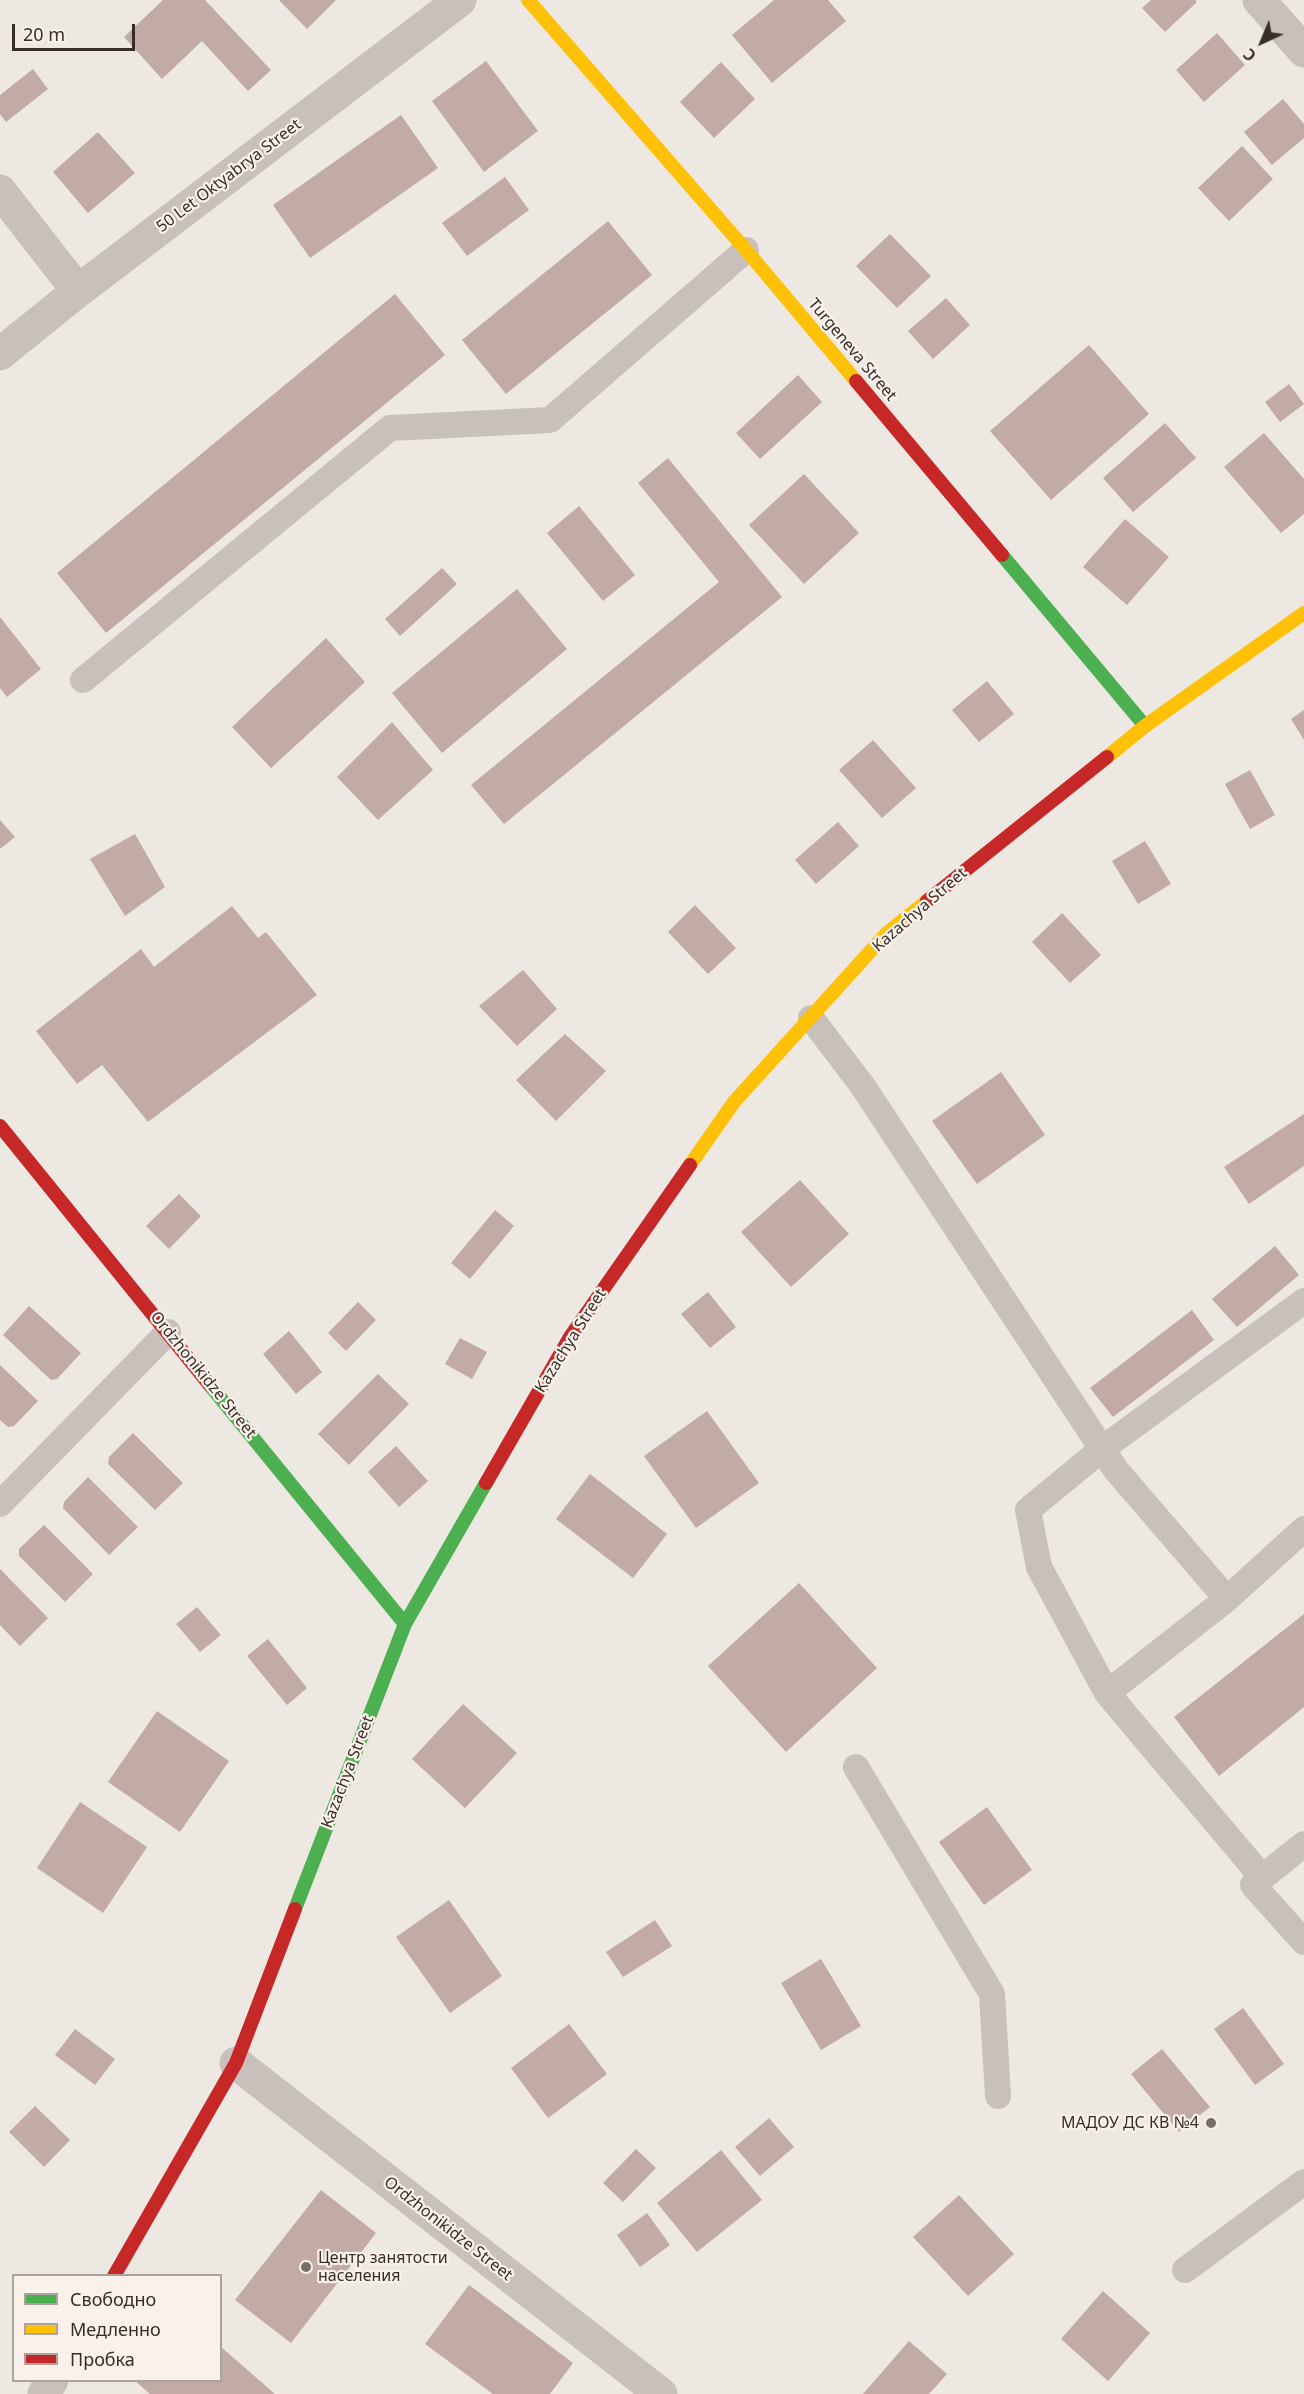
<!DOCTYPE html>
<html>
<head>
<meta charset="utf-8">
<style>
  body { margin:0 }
  #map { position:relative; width:1304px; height:2394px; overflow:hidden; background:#eee8e2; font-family:"Noto Sans",sans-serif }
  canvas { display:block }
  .legend { position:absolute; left:12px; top:2274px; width:210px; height:108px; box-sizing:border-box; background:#f9f1ea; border:2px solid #aba39d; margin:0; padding:8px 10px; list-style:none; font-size:18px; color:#372d29 }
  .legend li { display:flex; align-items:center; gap:12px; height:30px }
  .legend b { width:30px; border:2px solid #aba39d }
  .north { position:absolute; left:1232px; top:12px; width:60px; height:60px; -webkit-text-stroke:4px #f9f1ea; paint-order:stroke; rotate:224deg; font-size:16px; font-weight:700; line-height:24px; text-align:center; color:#372d29 }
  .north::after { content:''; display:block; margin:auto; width:21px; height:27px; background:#372d29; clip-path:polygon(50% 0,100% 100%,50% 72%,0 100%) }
  .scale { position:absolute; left:12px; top:24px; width:123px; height:27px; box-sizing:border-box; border:3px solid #372d29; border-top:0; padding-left:8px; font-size:18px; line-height:21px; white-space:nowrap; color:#372d29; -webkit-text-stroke:4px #f9f1ea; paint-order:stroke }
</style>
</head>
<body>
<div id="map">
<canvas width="1304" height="2394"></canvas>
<ul class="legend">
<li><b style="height:8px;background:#4caf50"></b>Свободно</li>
<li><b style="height:8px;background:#ffc107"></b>Медленно</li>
<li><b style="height:8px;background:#c62828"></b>Пробка</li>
</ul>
<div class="north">С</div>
<div class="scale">20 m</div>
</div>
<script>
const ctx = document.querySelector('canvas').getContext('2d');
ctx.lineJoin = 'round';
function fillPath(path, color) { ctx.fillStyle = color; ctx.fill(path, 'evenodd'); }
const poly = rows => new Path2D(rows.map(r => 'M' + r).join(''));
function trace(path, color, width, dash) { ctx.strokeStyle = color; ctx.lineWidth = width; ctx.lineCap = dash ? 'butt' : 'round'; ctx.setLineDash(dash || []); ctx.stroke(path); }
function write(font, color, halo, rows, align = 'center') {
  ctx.font = font + ' "Noto Sans",sans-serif'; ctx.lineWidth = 4.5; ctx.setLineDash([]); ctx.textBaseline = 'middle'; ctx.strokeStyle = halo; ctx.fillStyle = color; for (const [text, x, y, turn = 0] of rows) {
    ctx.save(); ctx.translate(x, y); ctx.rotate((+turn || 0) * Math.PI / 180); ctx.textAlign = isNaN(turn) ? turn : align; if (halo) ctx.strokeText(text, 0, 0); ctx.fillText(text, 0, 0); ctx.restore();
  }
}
const building = poly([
  [163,0,205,0,271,70,248,91,202,41,162,79,124,37],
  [279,0,336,0,307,29],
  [774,0,828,0,846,21,772,83,732,35],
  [1151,0,1195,0,1197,2,1165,32,1142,8],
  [1217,33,1245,65,1204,102,1176,70],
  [486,61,538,131,484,172,432,101],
  [721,62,755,99,714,138,680,102],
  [33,69,48,89,6,122,0,114,0,95],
  [1283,99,1304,124,1304,138,1272,165,1244,132],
  [401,115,438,168,310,258,273,205],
  [98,132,135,173,88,213,53,172],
  [1242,146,1273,179,1229,221,1198,188],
  [505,177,529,210,467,256,442,223],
  [608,221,652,275,506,394,462,340],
  [890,234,931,276,897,308,856,266],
  [395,294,445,355,106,633,57,573],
  [946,298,970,325,933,359,908,331],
  [1089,345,1149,414,1051,500,990,431],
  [798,375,822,402,760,459,736,433],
  [1289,384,1304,404,1280,422,1265,402],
  [1165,423,1196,458,1133,512,1103,478],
  [1264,433,1304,479,1304,514,1281,533,1224,467],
  [668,458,782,597,504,824,471,785,719,582,638,483],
  [804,474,859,533,804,584,749,525],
  [579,506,635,575,603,601,547,533],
  [1125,519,1169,557,1127,605,1083,567],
  [442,568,457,584,400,636,385,619],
  [517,589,567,649,442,753,392,693],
  [0,617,41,669,7,697,0,688],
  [326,638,365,682,271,768,232,727],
  [987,681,1014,714,979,742,952,710],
  [1304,710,1304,740,1291,719],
  [392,722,433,770,378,820,337,777],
  [873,740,916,788,882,818,839,770],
  [1250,770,1275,815,1250,829,1225,784],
  [0,820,15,837,0,849],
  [838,822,859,846,816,884,795,860],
  [135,834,165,887,125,916,90,859],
  [1145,841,1171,884,1138,904,1112,861],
  [695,905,736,948,708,974,668,932],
  [232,906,258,938,266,932,317,995,148,1122,102,1065,77,1084,36,1031,141,949,154,967],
  [1062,913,1101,955,1070,983,1032,942],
  [523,970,557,1009,517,1046,479,1006],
  [565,1034,606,1071,556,1121,516,1080],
  [1001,1072,1045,1135,977,1184,932,1121],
  [1304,1114,1304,1166,1249,1204,1224,1167],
  [800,1180,849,1234,791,1287,741,1232],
  [179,1194,201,1216,169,1249,146,1226],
  [495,1210,514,1226,470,1279,451,1263],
  [1275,1246,1299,1275,1237,1327,1212,1299],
  [708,1292,736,1327,710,1348,681,1314],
  [358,1302,376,1320,346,1351,328,1333],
  [29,1306,81,1353,57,1379,51,1380,3,1335],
  [1192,1310,1214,1340,1113,1417,1090,1388],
  [289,1331,322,1372,296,1394,263,1354],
  [460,1338,487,1352,472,1379,445,1364],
  [0,1365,38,1401,14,1426,8,1427,0,1420],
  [378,1374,409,1404,349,1465,318,1434],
  [707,1411,759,1483,696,1528,644,1456],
  [133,1433,183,1483,155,1510,108,1464,109,1457],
  [396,1446,428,1481,399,1507,368,1472],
  [590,1474,667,1534,633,1578,556,1519],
  [88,1477,138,1527,109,1555,63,1508,64,1502],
  [44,1525,93,1574,65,1602,19,1556,19,1549],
  [0,1569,48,1618,20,1646,0,1625],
  [799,1583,877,1668,786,1752,708,1666],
  [197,1607,221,1635,200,1652,176,1624],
  [1304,1614,1304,1707,1219,1776,1174,1717],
  [268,1639,307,1688,287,1705,247,1656],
  [463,1704,517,1753,465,1808,412,1759],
  [157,1711,229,1761,180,1832,108,1782],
  [80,1802,147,1847,103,1913,37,1868],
  [987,1807,1032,1870,984,1905,939,1842],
  [449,1900,502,1976,450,2013,396,1937],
  [655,1920,672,1946,623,1977,606,1952],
  [821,1959,861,2026,821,2050,781,1983],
  [1243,2008,1284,2064,1255,2085,1214,2029],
  [569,2024,607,2074,548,2118,511,2068],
  [75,2029,115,2059,95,2085,55,2055],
  [1162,2049,1210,2107,1179,2132,1131,2074],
  [35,2106,70,2140,44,2167,9,2132],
  [769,2118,794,2147,760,2176,735,2147],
  [636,2149,656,2168,623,2202,603,2183],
  [721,2150,762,2200,697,2252,657,2203],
  [321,2190,376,2233,291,2343,235,2300],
  [959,2195,1014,2254,968,2296,913,2237],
  [647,2213,670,2245,640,2267,617,2235],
  [469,2285,573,2363,550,2394,493,2394,425,2344],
  [1103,2291,1150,2333,1108,2381,1061,2339],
  [909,2341,947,2374,929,2394,863,2394],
  [220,2346,275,2394,150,2394,134,2380,220,2380]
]);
const lane = poly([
  [83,680,390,428,550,420,746,250],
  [811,1018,862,1085,1116,1470,1227,1599,1107,1693,1262,1877],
  [0,1504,168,1332],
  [1227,1599,1304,1529],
  [1107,1693,1039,1567,1028,1510,1102,1449,1304,1301],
  [856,1767,992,1994,998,2096],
  [1304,1844,1253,1885,1304,1942],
  [1185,2270,1304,2182]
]);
const street = poly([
  [1259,0,1304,51],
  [0,191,78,291],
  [0,354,78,291,460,0],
  [236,2063,661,2394],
  [44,2394,52,2380]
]);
const fast = poly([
  [1002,555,1145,726],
  [209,1384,405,1624],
  [295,1909,405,1624,486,1483]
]);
const slow = poly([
  [528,0,746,250,856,381],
  [1107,757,1145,726,1304,613],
  [690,1165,734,1102,886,934,927,901]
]);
const jam = poly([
  [856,381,1002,555],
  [927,901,1107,757],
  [0,1126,209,1384],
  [486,1483,570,1337,690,1165],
  [114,2276,236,2063,295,1909]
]);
const markers = [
  [1211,2123,6,"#776e6a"],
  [306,2267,6,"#776e6a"]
];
const streetNames = [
  ["50 Let Oktyabrya Street",229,176,-37],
  ["Turgeneva Street",852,350,50],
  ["Kazachya Street",920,910,-41],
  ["Kazachya Street",571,1341,-58],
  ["Ordzhonikidze Street",203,1375,51],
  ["Kazachya Street",348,1772,-69],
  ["Ordzhonikidze Street",448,2229,38]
];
const poiNames = [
  ["МАДОУ ДС КВ №4",1199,2123],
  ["Центр занятости",318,2258,"left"],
  ["населения",318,2276,"left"]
];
fillPath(building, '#c1aba4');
trace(lane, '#c7c0bb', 26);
trace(street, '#c7c0bb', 33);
trace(fast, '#4caf50', 14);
trace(slow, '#ffc107', 14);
trace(jam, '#c62828', 14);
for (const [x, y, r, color] of markers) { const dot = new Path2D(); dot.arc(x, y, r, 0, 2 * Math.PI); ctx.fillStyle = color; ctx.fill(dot); trace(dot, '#f9f1ea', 2); }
write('16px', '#372d29', '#f9f1ea', streetNames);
write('16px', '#372d29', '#f9f1ea', poiNames, 'right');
</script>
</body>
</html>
